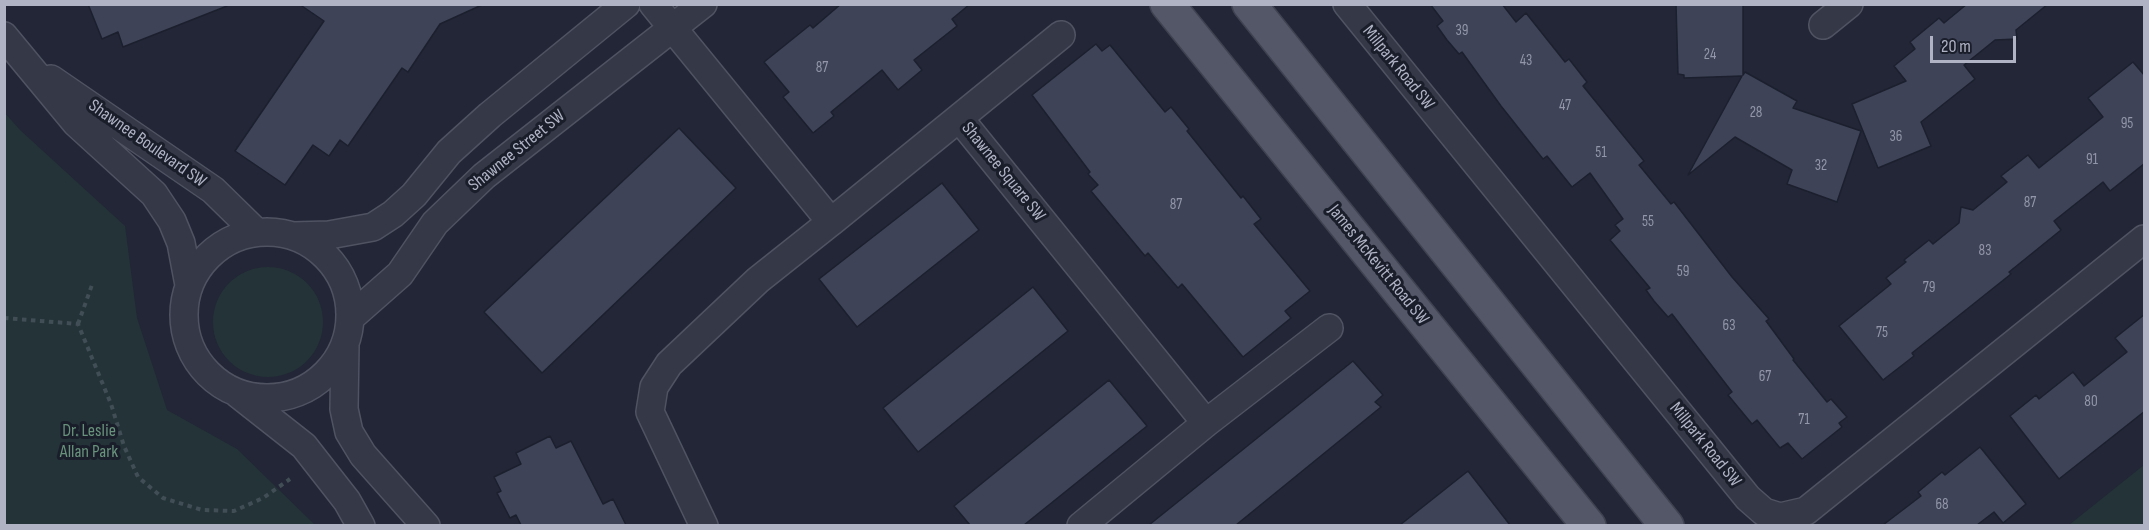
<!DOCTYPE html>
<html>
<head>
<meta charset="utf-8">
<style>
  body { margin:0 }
  #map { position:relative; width:2149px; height:530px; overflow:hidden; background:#222636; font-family:"Sofia Sans Condensed",sans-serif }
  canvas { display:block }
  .frame { position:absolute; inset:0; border:6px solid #afb3c4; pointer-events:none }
  .scale { position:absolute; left:1930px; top:36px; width:86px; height:27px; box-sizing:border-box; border:3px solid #afb3c4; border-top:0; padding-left:8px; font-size:18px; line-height:21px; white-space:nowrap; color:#afb3c4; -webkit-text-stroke:4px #1a1e2b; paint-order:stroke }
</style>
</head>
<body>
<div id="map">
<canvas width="2149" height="530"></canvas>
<div class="frame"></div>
<div class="scale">20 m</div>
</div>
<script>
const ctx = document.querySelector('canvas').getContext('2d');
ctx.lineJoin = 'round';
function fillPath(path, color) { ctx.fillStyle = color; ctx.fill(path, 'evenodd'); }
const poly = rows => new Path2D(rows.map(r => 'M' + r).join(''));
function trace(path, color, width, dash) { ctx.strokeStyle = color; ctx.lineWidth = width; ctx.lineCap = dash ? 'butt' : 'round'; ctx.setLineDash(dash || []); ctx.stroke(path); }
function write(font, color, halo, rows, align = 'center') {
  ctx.font = font + ' "Sofia Sans Condensed",sans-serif'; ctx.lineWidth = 6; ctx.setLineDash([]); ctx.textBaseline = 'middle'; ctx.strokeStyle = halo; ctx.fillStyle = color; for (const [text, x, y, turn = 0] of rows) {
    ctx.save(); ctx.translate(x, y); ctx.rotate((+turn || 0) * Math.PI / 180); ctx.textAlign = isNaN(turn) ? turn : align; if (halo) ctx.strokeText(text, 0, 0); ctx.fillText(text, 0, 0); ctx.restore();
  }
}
const green = poly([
  [4,112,20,130,125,226,137,318,167,410,237,449,315,525,5,525],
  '213 322a55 55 0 1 1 110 0a55 55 0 1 1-110 0Z',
  [2144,465,2144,525,2069,525]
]);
const building = poly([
  [88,4,226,4,227,6,123,47,118,32,102,39,88,4],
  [299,4,484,4,440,24,408,72,402,68,348,146,340,140,329,156,313,145,285,185,235,151,324,21,299,4],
  [841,4,970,4,952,19,957,26,914,60,922,70,898,90,882,70,831,112,834,116,813,133,783,97,789,92,764,62,810,25,813,28,841,4],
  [1430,4,1502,4,1516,22,1526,13,1565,62,1569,59,1587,82,1583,86,1644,161,1639,165,1671,204,1674,202,1732,277,1769,319,1766,321,1794,359,1793,360,1827,402,1831,399,1847,417,1839,423,1842,427,1802,459,1788,443,1780,448,1757,420,1752,424,1728,395,1732,392,1672,314,1668,317,1654,301,1646,290,1650,288,1610,240,1620,231,1615,225,1623,219,1590,173,1572,187,1547,156,1543,159,1501,106,1462,52,1459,54,1447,40,1437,26,1443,21,1430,4],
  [1676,4,1743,4,1743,75,1745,72,1797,101,1793,108,1861,131,1837,202,1787,184,1792,170,1735,137,1688,175,1742,76,1684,78,1684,75,1678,74,1676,4],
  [1967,4,2048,4,2016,30,2017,39,1995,40,1964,65,1975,79,1921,122,1931,146,1878,168,1852,104,1906,81,1894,66,1915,49,1910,42,1939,18,1944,23,1967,4],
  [1096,44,1102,51,1110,45,1165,112,1171,107,1189,129,1187,131,1241,198,1243,196,1261,219,1254,224,1310,291,1285,311,1291,318,1243,357,1182,284,1178,288,1148,253,1145,256,1091,191,1098,185,1088,174,1090,172,1032,95,1096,44],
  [2133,62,2145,76,2145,163,2110,191,2103,182,2054,221,2061,230,2009,272,2011,274,1912,353,1914,356,1883,380,1839,326,1891,284,1886,278,1906,262,1904,260,1929,240,1933,244,1959,223,1961,207,1973,210,2007,182,2001,176,2028,155,2039,168,2103,117,2088,98,2133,62],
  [679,128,736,188,542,373,484,312,679,128],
  [942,183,979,230,857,327,819,279,942,183],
  [1033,287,1068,331,918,452,883,408,1033,287],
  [2145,314,2145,411,2059,479,2010,416,2036,395,2039,399,2073,372,2084,386,2127,352,2115,338,2145,314],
  [1353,361,1383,395,1375,402,1381,407,1236,525,1149,525,1353,361],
  [1109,380,1147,426,1024,525,970,525,954,506,1109,380],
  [550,436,556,448,571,441,603,504,613,499,626,525,521,525,516,515,510,518,497,493,501,491,494,477,521,464,516,453,550,436],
  [1980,447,2026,504,2003,523,1994,512,1977,525,1883,525,1921,496,1918,492,1942,472,1945,475,1980,447],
  [1468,471,1510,525,1400,525,1468,471]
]);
const path = poly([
  [4,318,78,324,111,404,124,446,138,477,163,498,202,510,234,511,263,498,290,479],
  [78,324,93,282]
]);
const minor = poly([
  [653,4,831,222,959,118,1206,423,1081,526],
  [1347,4,1748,498,1764,512,1780,517,1806,511,2144,239],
  [1823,25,1849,4],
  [4,36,76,123,154,194,172,221,181,243,189,285],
  [51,79,213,190,256,232],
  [959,118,1061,35],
  '184 315a83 83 0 1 1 166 0a83 83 0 1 1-166 0Z',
  [293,236,329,235,373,227,393,214,414,195,449,152,490,115,626,4],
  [350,318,400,274,435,223,484,176,703,4],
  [345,345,344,409,349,432,363,455,426,526],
  [238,394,304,446,347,501,361,526],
  [1206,423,1329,328],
  [704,526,650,412,654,387,669,364,758,280,831,222]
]);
const major = poly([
  [1167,4,1589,526],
  [1249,4,1667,526]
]);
const numberNames = [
  ["39",1462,31],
  ["24",1710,55],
  ["43",1526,61],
  ["87",822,68],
  ["47",1565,106],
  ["28",1756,113],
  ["95",2127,124],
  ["36",1896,137],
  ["51",1601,153],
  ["91",2092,160],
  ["32",1821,166],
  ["87",2030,203],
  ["87",1176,205],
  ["55",1648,222],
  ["83",1985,251],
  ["59",1683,272],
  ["79",1929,288],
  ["63",1729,326],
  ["75",1882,333],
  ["67",1765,377],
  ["80",2091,402],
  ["71",1804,420],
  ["68",1942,505]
];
const streetNames = [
  ["Millpark Road SW",1398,68,51],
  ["Shawnee Boulevard SW",147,144,35],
  ["Shawnee Street SW",517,151,-39],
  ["Shawnee Square SW",1003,172,51],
  ["James McKevitt Road SW",1378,265,51],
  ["Millpark Road SW",1705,445,51]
];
const parkNames = [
  ["Dr. Leslie",89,431],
  ["Allan Park",89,452]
];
fillPath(green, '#243338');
fillPath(building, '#3e4357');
trace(building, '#1c202e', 1.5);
trace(minor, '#4f5362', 30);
trace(major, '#3e4251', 36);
trace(path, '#414e55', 4, [4.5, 4.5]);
trace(minor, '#353847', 27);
trace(major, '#535767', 33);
write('15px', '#9397a9', null, numberNames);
write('18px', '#afb3c4', '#1a1e2b', streetNames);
write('18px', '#68927b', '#1a1e2b', parkNames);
</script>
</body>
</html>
